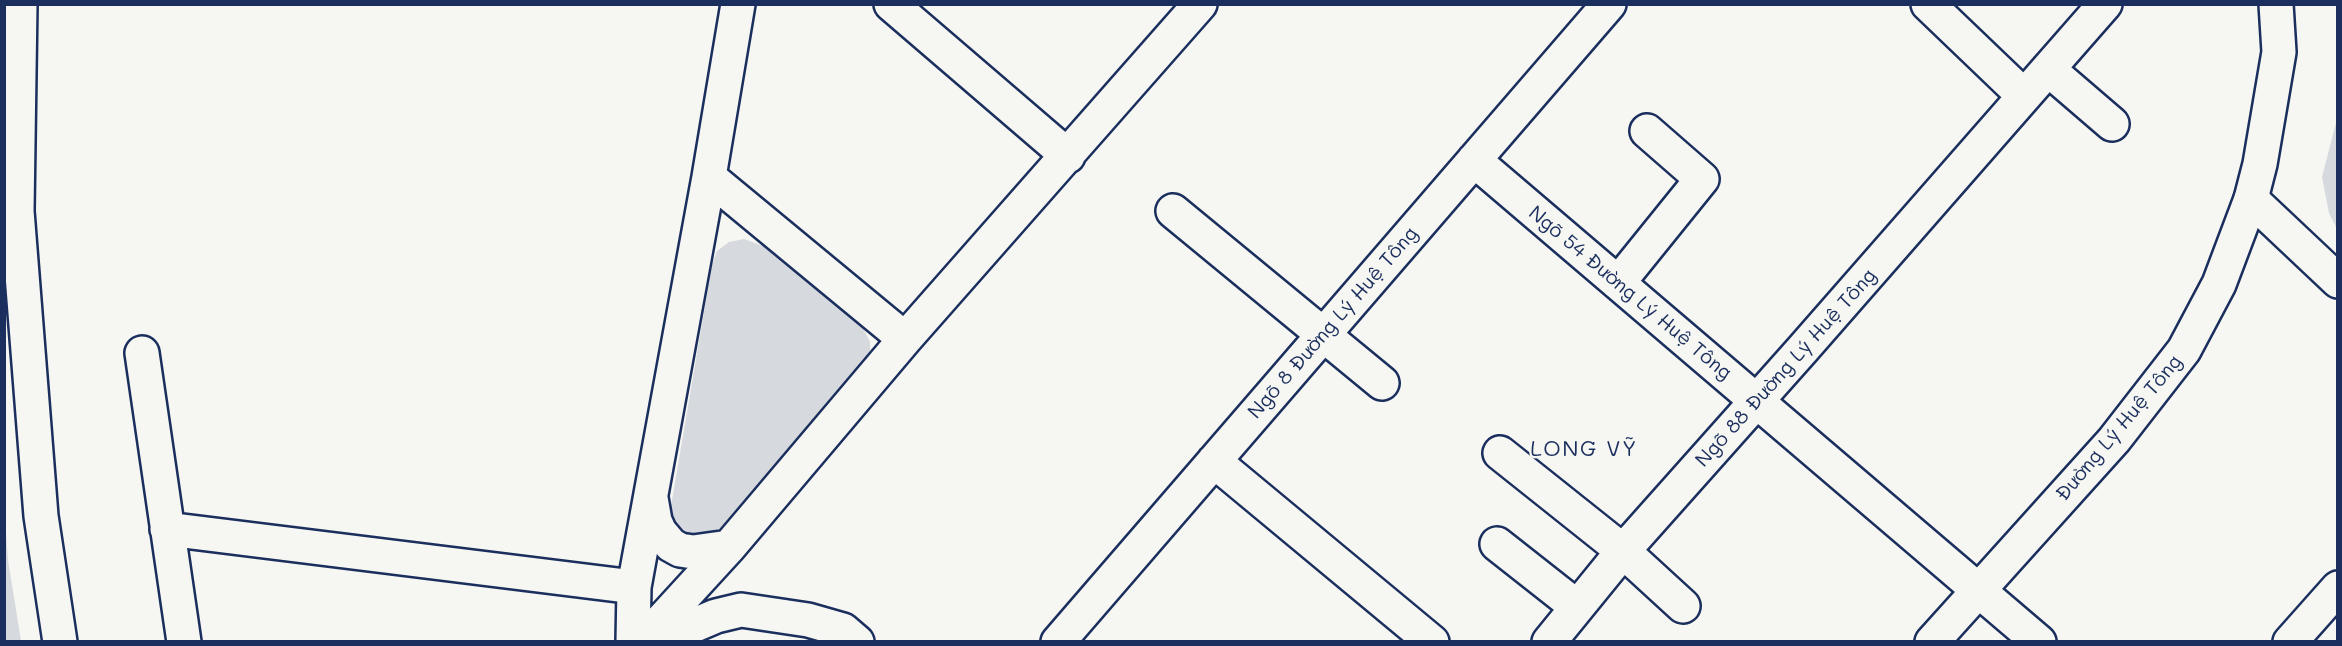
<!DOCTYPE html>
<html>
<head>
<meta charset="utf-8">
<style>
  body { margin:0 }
  #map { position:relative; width:2342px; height:646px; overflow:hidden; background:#f6f6f2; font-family:Mali,sans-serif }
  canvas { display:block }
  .frame { position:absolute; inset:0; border:6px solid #1b2f5e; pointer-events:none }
</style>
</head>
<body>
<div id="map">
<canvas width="2342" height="646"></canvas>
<div class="frame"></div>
</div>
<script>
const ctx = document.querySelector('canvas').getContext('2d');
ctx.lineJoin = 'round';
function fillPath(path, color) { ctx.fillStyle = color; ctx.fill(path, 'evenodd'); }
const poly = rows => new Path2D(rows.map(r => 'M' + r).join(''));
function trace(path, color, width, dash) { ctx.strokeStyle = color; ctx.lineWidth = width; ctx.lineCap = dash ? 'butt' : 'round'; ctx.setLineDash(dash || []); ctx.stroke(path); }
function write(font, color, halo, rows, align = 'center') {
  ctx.font = font + ' Mali,sans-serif'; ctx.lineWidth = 4.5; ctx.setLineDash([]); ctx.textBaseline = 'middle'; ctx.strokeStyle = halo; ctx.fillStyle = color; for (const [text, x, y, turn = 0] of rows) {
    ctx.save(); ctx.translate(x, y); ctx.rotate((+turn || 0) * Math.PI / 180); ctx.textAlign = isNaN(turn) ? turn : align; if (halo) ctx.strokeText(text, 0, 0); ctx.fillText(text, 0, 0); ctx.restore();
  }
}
const green = poly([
  [2337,119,2337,229,2329,213,2322,177],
  [744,239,771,249,790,262,863,328,870,342,870,355,865,367,842,398,712,537,701,544,670,529,670,512,712,265,717,251,729,242],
  [5,518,8,560,21,641,5,641]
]);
const minor = poly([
  [891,4,1068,156],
  [1928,4,2024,96],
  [2048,69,2112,124],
  [1474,160,2039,642],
  [709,177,905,339],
  [2251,199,2338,281],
  [1173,211,1382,383],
  [1618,283,1702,179,1647,131],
  [142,353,184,642],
  [1500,453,1623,551,1683,606],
  [1214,461,1432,642],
  [651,498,655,521,660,532,671,545,680,550,693,552,729,547],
  [167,529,634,587,633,642],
  [1497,544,1577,607],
  [634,587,709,177,738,4],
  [642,642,729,547,905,339,1200,4],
  [655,642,716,616,741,610,808,620,843,630,857,642],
  [1058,642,1609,4],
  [1549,642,1623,551,1802,350,2105,4],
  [2290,642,2338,588]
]);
const major = poly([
  [1932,642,2114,440,2184,350,2219,284,2251,199,2260,164,2279,52,2276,4]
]);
const highway = poly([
  [20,4,17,211,41,516,60,642]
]);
const streetNames = [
  ["Ngõ 54 Đường Lý Huệ Tông",1630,293,40],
  ["Ngõ 8 Đường Lý Huệ Tông",1333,323,-49],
  ["Ngõ 88 Đường Lý Huệ Tông",1786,368,-48],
  ["Đường Lý Huệ Tông",2119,428,-50]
];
const quarterNames = [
  ["LONG VỸ",1584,449]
];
fillPath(green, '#d6d9dd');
trace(minor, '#1b2f5e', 38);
trace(major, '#1b2f5e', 38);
trace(highway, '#1b2f5e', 38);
trace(minor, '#f6f6f2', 33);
trace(major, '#f6f6f2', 33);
trace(highway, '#f6f6f2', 33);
write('20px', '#1b2f5e', '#f6f6f2', streetNames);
ctx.letterSpacing = '1.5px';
write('22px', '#1b2f5e', '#f6f6f2', quarterNames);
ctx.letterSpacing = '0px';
</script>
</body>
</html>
